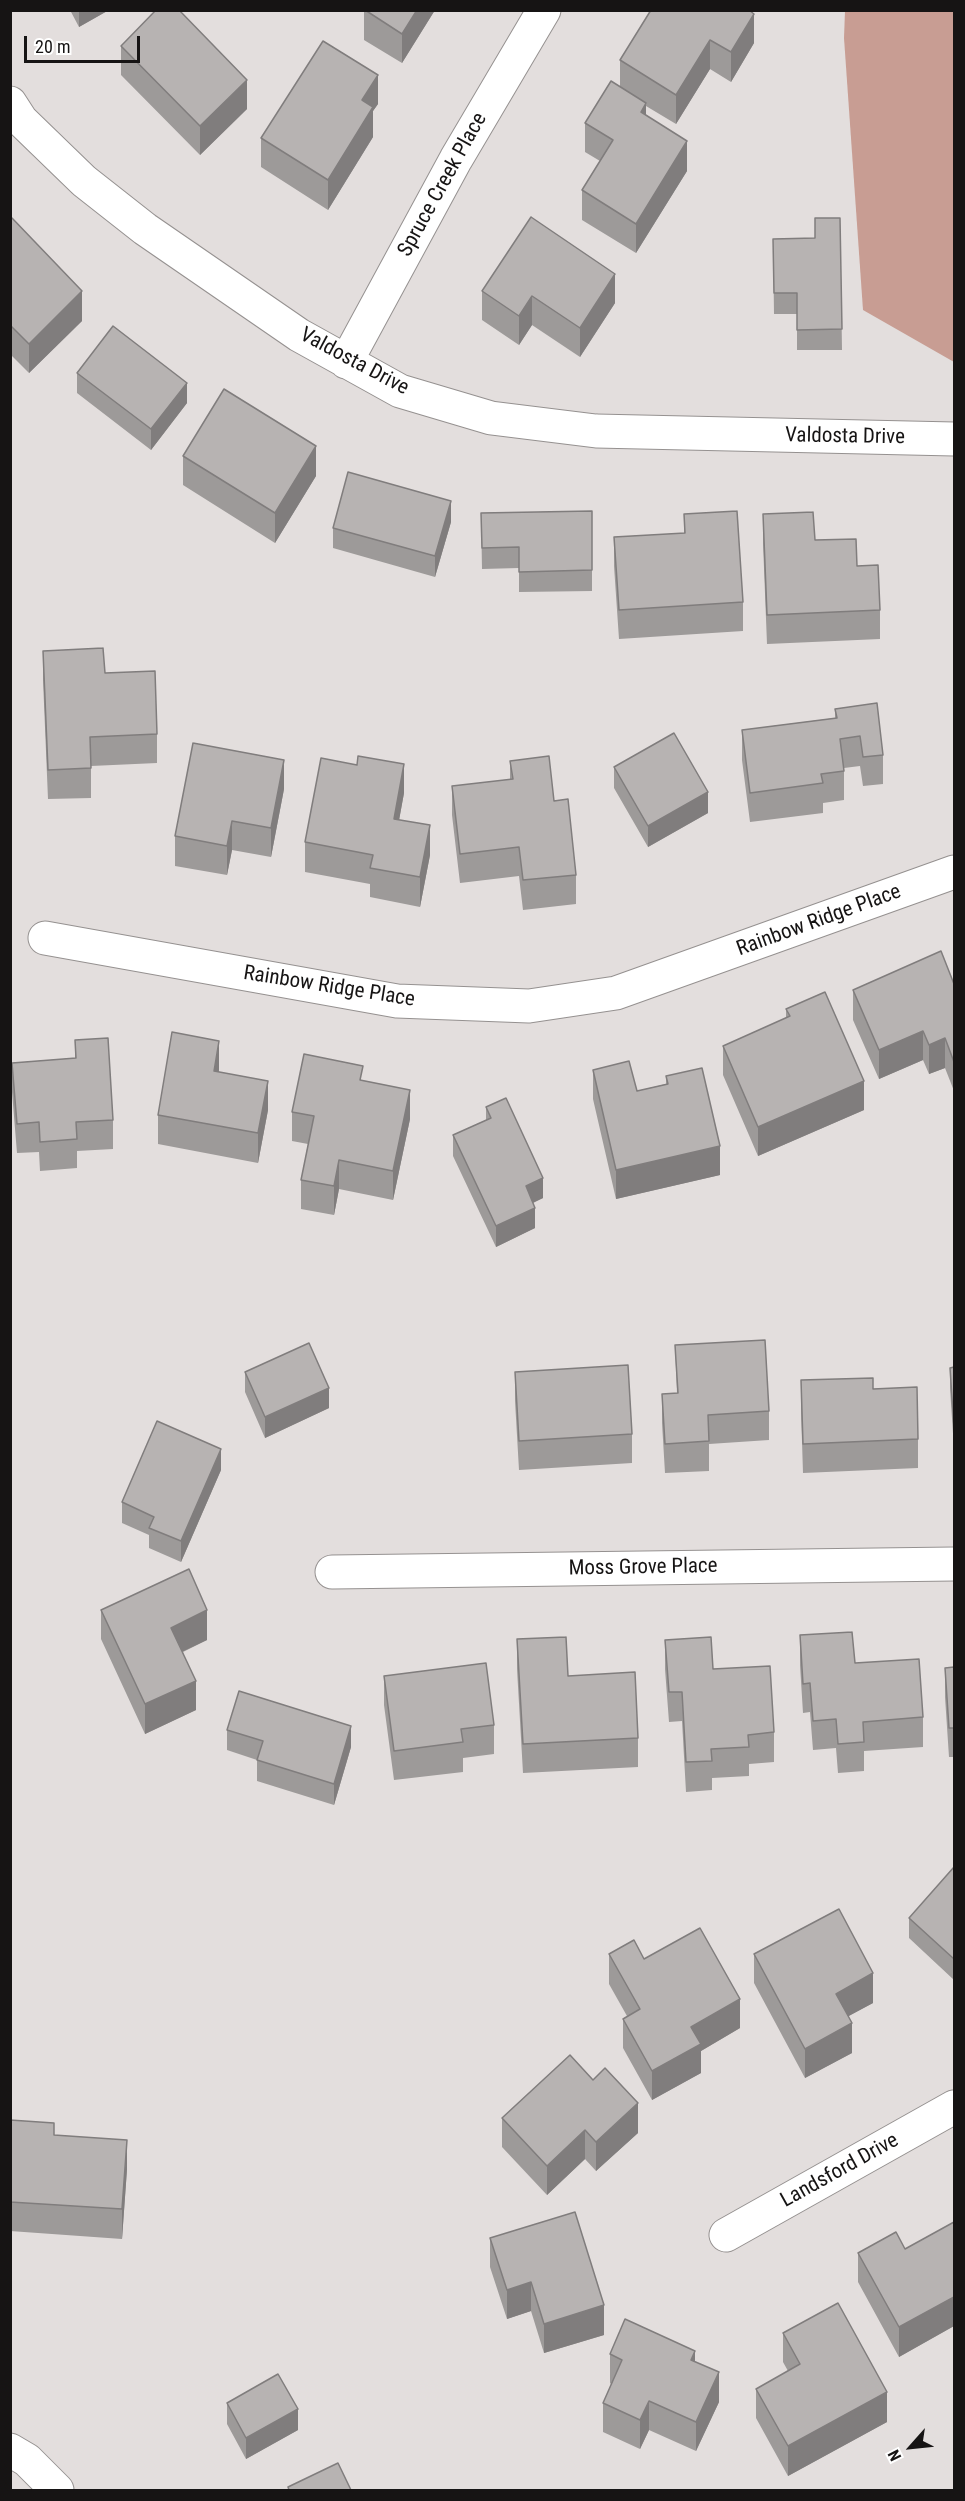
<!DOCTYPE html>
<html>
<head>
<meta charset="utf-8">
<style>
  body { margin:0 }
  #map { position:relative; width:965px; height:2501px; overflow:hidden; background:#e3dedd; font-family:"Roboto Condensed",sans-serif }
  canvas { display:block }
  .frame { position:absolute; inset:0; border:12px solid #161414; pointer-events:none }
  .north { position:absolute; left:881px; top:2417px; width:60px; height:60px; -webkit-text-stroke:4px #fff; paint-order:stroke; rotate:243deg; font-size:16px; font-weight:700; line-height:24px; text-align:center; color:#161414 }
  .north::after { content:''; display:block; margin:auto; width:21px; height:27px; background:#161414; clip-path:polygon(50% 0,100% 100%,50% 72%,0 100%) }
  .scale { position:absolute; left:24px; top:36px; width:116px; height:27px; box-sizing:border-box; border:3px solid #161414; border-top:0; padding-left:8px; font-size:18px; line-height:21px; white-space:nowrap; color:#161414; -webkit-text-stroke:4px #fff; paint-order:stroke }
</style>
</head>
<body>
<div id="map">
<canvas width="965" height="2501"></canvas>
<div class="frame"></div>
<div class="north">N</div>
<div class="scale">20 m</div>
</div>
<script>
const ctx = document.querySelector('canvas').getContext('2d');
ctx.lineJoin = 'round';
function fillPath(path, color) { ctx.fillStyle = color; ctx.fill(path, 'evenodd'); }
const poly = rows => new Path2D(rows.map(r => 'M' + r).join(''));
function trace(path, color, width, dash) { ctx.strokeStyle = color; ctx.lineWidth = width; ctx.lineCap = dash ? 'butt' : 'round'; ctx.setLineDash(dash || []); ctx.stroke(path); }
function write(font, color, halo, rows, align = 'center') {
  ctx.font = font + ' "Roboto Condensed",sans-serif'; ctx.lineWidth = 4.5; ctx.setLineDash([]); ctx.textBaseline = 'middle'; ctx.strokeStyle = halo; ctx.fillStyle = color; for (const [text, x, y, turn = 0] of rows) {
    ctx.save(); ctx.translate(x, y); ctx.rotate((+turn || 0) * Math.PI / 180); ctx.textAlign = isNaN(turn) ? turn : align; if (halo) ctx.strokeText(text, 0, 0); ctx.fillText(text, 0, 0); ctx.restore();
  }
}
const forest = poly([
  [845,11,954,11,954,362,863,310,844,38]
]);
const minor = poly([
  [10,103,21,120,84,181,145,229,299,335,400,391,491,418,596,431,954,439],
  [346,362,456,159,544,10],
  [45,938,397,1001,529,1006,616,993,954,872],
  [332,1572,954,1564],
  [726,2235,954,2107],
  [10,2450,27,2460,57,2490]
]);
const wall = poly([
  [70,10,109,10,79,27],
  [435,10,402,63,364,40,364,11],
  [651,10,754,43,731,82,710,69,676,124,646,106,646,116,687,171,636,253,582,220,582,190,600,161,585,152,585,123,620,87,620,60],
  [121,46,247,109,200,155,121,75],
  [378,104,373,111,373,137,328,210,261,167,261,138],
  [840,218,842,350,797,350,797,314,774,314,773,239,815,238],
  [10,219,82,321,29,373,10,354],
  [482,291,615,303,580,357,532,325,519,345,482,320],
  [77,373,187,403,151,450,77,393],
  [183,456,316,476,275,543,183,485],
  [592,511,592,591,519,592,519,568,482,569,481,513],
  [684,514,743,602,743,631,619,639,614,566,614,537,684,533],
  [763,514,815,540,857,566,880,610,880,639,767,644,763,543],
  [451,522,435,577,333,548,333,528],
  [43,651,105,673,157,734,157,763,91,766,91,798,48,799,43,680],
  [835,709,883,755,883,784,863,786,860,766,844,768,844,800,823,803,823,813,750,822,742,760,742,730,835,718],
  [510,761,554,801,576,875,576,904,523,910,519,876,460,883,452,815,452,786,510,780],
  [614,767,708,813,648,847,614,788],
  [284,789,271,857,232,850,227,875,175,866,175,836],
  [404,793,399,820,430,855,420,907,370,897,370,884,305,872,305,842],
  [954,984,954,1091,945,1068,929,1074,923,1060,879,1079,853,1020,853,990],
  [786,1009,864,1110,758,1156,723,1075,723,1046,786,1018],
  [75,1040,113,1120,113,1149,77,1151,77,1168,40,1171,39,1152,17,1153,12,1092,12,1063,75,1058],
  [219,1070,219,1072,268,1110,258,1163,158,1144,158,1115],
  [593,1070,637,1091,666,1084,666,1076,720,1175,616,1199,593,1099],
  [363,1081,410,1119,393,1200,339,1189,334,1215,301,1209,301,1180,308,1144,292,1141,292,1112],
  [486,1107,543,1198,533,1203,535,1228,496,1247,453,1156,453,1135,486,1120],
  [675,1345,769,1411,769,1440,709,1444,709,1471,665,1473,662,1423,662,1394,677,1393],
  [954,1367,954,1449,950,1388,950,1368],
  [245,1372,329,1408,265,1438,245,1392],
  [515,1372,632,1434,632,1463,519,1470,515,1401],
  [801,1380,918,1439,918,1468,803,1473,801,1410],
  [221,1470,181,1562,149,1548,149,1535,122,1523,122,1502],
  [101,1610,207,1640,183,1652,196,1710,145,1734,101,1639],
  [800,1635,855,1663,923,1717,923,1747,864,1751,864,1771,838,1773,836,1748,813,1750,810,1712,803,1713,800,1665],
  [517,1639,568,1676,638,1738,638,1767,523,1773,517,1669],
  [665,1640,713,1669,774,1732,774,1762,749,1764,749,1776,712,1778,712,1790,686,1792,682,1721,669,1722,665,1669],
  [954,1667,954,1757,949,1757,945,1697,945,1668],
  [384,1676,494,1725,494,1754,463,1758,463,1772,394,1780,384,1705],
  [227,1730,351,1747,334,1805,257,1781,257,1760,227,1750],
  [954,1867,954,1980,909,1938,909,1918],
  [609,1954,644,1959,740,2028,701,2051,701,2073,652,2100,623,2048,623,2019,627,2016,609,1984],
  [754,1954,873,2003,848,2016,852,2053,805,2078,754,1983],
  [502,2118,638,2133,596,2171,585,2159,547,2195,502,2147],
  [10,2120,54,2135,127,2169,122,2239,10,2231],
  [954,2222,954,2326,899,2357,858,2282,858,2253,905,2249],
  [490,2238,604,2335,544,2353,531,2311,507,2319,490,2267],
  [783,2333,887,2422,788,2476,756,2418,756,2389,788,2371,783,2362],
  [610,2354,695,2362,719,2402,696,2451,649,2430,640,2449,603,2432,603,2403,611,2384,610,2383],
  [227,2403,298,2430,246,2459,227,2424]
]);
const shadedWall = poly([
  [79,10,109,10,79,27],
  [417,10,435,10,402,63,402,34],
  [754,14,754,43,731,82,731,52],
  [710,40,710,69,676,124,676,95],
  [378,75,378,104,373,111,373,137,328,210,328,180,362,100],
  [247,80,247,109,200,155,200,126],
  [646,103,646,132,641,112],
  [687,141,687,171,636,253,636,224],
  [615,274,615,303,580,357,580,328],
  [82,291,82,321,29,373,29,344],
  [532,296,532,325,519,345,519,316],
  [187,383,187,403,151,450,151,429],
  [316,446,316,476,275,543,275,513],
  [451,501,451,522,435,577,435,556],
  [284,760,284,789,271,857,271,828],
  [404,764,404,793,394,848,394,819],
  [708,792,708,813,648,847,648,826],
  [232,821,232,850,227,875,227,846],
  [430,825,430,855,420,907,420,877],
  [923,1031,923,1060,879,1079,879,1050],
  [945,1038,945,1068,929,1074,929,1045],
  [219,1041,219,1070,214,1100,214,1071],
  [268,1081,268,1110,258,1163,258,1133],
  [864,1081,864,1110,758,1156,758,1127],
  [410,1090,410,1119,393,1200,393,1171],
  [720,1146,720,1175,616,1199,616,1170],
  [339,1160,339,1189,334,1215,334,1186],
  [543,1178,543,1198,526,1206,526,1186],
  [535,1208,535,1228,496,1247,496,1226],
  [329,1388,329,1408,265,1438,265,1417],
  [221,1449,221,1470,181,1562,181,1541],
  [207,1610,207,1640,171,1657,171,1628],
  [196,1681,196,1710,145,1734,145,1704],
  [351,1726,351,1747,334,1805,334,1784],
  [873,1973,873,2003,836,2023,836,1994],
  [740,1999,740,2028,701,2051,701,2073,652,2100,652,2071,691,2027],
  [852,2023,852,2053,805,2078,805,2049],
  [638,2103,638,2133,596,2171,596,2142],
  [585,2130,585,2159,547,2195,547,2166],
  [127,2140,127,2169,122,2239,122,2209],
  [531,2282,531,2311,507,2319,507,2290],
  [954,2297,954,2326,899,2357,899,2327],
  [604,2305,604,2335,544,2353,544,2324],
  [695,2351,695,2380,691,2360],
  [719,2372,719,2402,696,2451,696,2422],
  [887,2392,887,2422,788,2476,788,2446],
  [649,2401,649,2430,640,2449,640,2420],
  [298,2409,298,2430,246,2459,246,2438]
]);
const building = poly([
  [156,10,179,10,247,80,200,126,121,46,156,10],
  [365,10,417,10,402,34,365,10],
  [651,10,749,10,754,14,731,52,710,40,676,95,620,60,651,10],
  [323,41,378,75,362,100,373,107,328,180,261,138,323,41],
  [611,81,646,103,641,112,687,141,636,224,582,190,613,140,585,123,611,81],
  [531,217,615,274,580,328,532,296,519,316,482,291,531,217],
  [12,218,82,291,29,344,10,325,10,219,12,218],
  [815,218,840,218,842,329,797,330,797,293,774,293,773,239,815,238,815,218],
  [113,326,187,383,151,429,77,373,113,326],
  [224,389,316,446,275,513,183,456,224,389],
  [348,472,451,501,435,556,333,528,348,472],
  [592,511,592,570,519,572,519,547,482,548,481,513,592,511],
  [737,511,743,602,619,610,614,537,685,533,684,514,737,511],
  [813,512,815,540,856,539,857,566,878,565,880,610,767,615,763,514,813,512],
  [103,648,105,673,155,671,157,734,90,737,91,768,48,770,43,651,103,648],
  [877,703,883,755,863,757,860,736,840,739,844,771,821,774,823,783,750,793,742,730,837,718,835,709,877,703],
  [674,733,708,792,648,826,614,767,674,733],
  [193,743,284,760,271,828,232,821,227,846,175,836,193,743],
  [358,756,404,764,394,819,430,825,420,877,370,868,373,855,305,842,321,758,357,765,358,756],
  [549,756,554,801,568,799,576,875,523,880,519,847,460,854,452,786,513,779,510,761,549,756],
  [941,951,954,984,954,1062,945,1038,929,1045,923,1031,879,1050,853,990,941,951],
  [825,992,864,1081,758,1127,723,1046,790,1016,786,1009,825,992],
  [172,1032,219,1041,214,1071,268,1081,258,1133,158,1115,172,1032],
  [108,1038,113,1120,76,1122,77,1139,40,1142,39,1122,17,1124,12,1063,76,1058,75,1040,108,1038],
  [304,1054,363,1066,360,1080,410,1090,393,1171,339,1160,334,1186,301,1180,314,1116,292,1112,304,1054],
  [629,1061,637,1091,668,1084,666,1076,702,1068,720,1146,616,1170,593,1070,629,1061],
  [506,1098,543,1178,526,1186,535,1208,496,1226,453,1135,491,1118,486,1107,506,1098],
  [765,1340,769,1411,708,1415,709,1441,665,1444,662,1394,678,1393,675,1345,765,1340],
  [309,1343,329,1388,265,1417,245,1372,309,1343],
  [628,1365,632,1434,519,1441,515,1372,628,1365],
  [954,1367,954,1428,950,1368,954,1367],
  [873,1378,873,1389,917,1387,918,1439,803,1444,801,1380,873,1378],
  [157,1421,221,1449,181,1541,149,1528,154,1517,122,1502,157,1421],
  [189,1569,207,1610,171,1628,196,1681,145,1704,101,1610,189,1569],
  [852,1632,855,1663,919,1659,923,1717,863,1722,864,1742,838,1744,836,1719,813,1721,810,1683,803,1684,800,1635,852,1632],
  [566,1637,568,1676,635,1672,638,1738,523,1744,517,1639,566,1637],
  [711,1637,713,1669,770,1666,774,1732,748,1735,749,1747,711,1749,712,1761,686,1762,682,1692,669,1692,665,1640,711,1637],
  [486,1663,494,1725,461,1729,463,1742,394,1751,384,1676,486,1663],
  [954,1667,954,1728,949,1728,945,1668,954,1667],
  [239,1691,351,1726,334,1784,257,1760,263,1741,227,1730,239,1691],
  [954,1867,954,1959,909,1918,954,1867],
  [839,1909,873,1973,836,1994,852,2023,805,2049,754,1954,839,1909],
  [700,1928,740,1999,691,2027,701,2044,652,2071,623,2019,640,2009,609,1954,634,1940,644,1959,700,1928],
  [570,2055,593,2080,605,2068,638,2103,596,2142,585,2130,547,2166,502,2118,570,2055],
  [10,2120,54,2123,54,2135,127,2140,122,2209,10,2202,10,2120],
  [575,2212,604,2305,544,2324,531,2282,507,2290,490,2238,575,2212],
  [954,2222,954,2297,899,2327,858,2253,896,2232,905,2249,954,2222],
  [838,2303,887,2392,788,2446,756,2389,800,2364,783,2333,838,2303],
  [625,2319,695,2351,691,2360,719,2372,696,2422,649,2401,640,2420,603,2403,622,2360,610,2354,625,2319],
  [278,2374,298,2409,246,2438,227,2403,278,2374],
  [338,2463,351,2490,289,2490,288,2487,338,2463]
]);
const streetNames = [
  ["Spruce Creek Place",443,185,-61],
  ["Valdosta Drive",354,362,28],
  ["Valdosta Drive",845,437,1],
  ["Rainbow Ridge Place",819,921,-20],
  ["Rainbow Ridge Place",329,987,9],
  ["Moss Grove Place",643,1568,-1],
  ["Landsford Drive",840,2171,-29]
];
fillPath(forest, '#c89d93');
trace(minor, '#959190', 35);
trace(minor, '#fff', 33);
fillPath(wall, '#9d9a99');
fillPath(shadedWall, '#807d7d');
fillPath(building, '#b7b3b2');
trace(building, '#807d7d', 1.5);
write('21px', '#161414', '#fff', streetNames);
</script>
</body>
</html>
